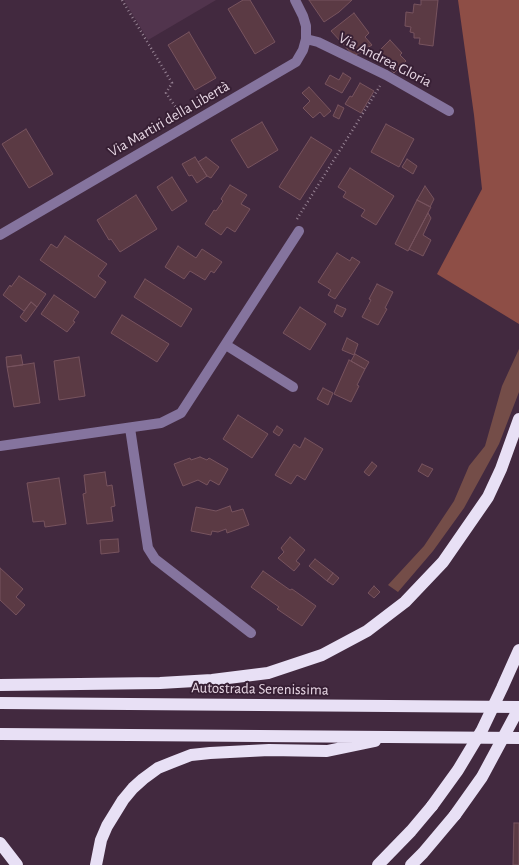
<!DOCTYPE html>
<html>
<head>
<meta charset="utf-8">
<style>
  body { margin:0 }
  canvas { display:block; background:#42293f }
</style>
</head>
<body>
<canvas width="519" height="865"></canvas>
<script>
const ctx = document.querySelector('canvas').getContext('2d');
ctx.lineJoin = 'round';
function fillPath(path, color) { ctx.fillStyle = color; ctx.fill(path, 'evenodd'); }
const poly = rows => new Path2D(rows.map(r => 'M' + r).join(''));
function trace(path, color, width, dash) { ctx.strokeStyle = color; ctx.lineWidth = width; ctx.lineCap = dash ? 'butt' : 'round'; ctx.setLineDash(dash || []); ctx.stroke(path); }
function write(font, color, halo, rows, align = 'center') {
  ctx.font = font + ' "Alegreya Sans",sans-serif'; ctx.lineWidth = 4; ctx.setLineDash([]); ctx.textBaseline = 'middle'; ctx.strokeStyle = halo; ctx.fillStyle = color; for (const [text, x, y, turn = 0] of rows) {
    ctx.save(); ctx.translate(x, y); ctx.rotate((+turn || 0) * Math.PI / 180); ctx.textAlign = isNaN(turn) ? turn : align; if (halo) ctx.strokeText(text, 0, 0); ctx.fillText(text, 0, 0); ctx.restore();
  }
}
const built = poly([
  [124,0,216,0,148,40]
]);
const green = poly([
  [519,349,519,392,499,444,464,508,433,551,398,592,388,585,424,546,454,501,469,466,485,446,502,386]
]);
const forest = poly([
  [458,0,519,0,519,324,437,274,482,189,474,115]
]);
const building = poly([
  [243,0,250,0,275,42,255,54,228,9,243,0],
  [309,0,352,0,339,12,324,22,309,0],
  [421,0,438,0,433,46,419,44,420,38,414,38,414,33,410,32,411,27,405,26,406,12,413,13,414,4,421,5,421,0],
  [354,13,369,33,365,37,372,45,354,56,331,31,354,13],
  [189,32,216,78,195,90,168,45,189,32],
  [390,40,402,53,400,55,406,61,394,73,376,54,390,40],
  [343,73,351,78,342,93,325,84,330,75,339,80,343,73],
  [360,83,374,91,361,113,345,104,350,96,352,97,360,83],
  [309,87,331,111,324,117,320,112,313,118,303,108,310,101,302,93,309,87],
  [338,105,344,108,339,119,333,116,338,105],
  [262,122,278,150,248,168,231,140,262,122],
  [386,124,414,139,399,167,371,152,386,124],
  [26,129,53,174,29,188,2,144,26,129],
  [311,137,332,150,300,200,279,187,311,137],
  [195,157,207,176,197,183,192,175,189,176,182,164,195,157],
  [206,157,219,167,211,178,207,176,198,162,206,157],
  [407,159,417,166,413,174,402,167,407,159],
  [350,168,394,196,376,225,361,216,365,210,343,197,346,192,338,187,350,168],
  [172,177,187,201,172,211,157,187,172,177],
  [230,185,247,195,241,204,250,209,235,232,227,227,221,235,205,224,214,210,216,211,223,201,221,199,230,185],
  [425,186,434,199,430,207,417,200,425,186],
  [136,195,157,229,120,252,111,239,109,240,97,220,136,195],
  [417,200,431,207,408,251,395,244,417,200],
  [428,213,431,218,423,235,431,240,423,256,409,249,428,213],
  [65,236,107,264,98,276,106,282,95,298,40,260,51,244,57,248,65,236],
  [178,246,196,258,202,249,222,262,214,273,211,271,205,280,190,271,184,279,165,267,178,246],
  [337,253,350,261,352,257,360,262,335,299,328,295,331,290,318,282,337,253],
  [19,276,46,294,37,307,31,302,24,311,3,295,10,285,11,287,19,276],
  [145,279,192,309,181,327,134,297,145,279],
  [377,284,393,292,385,308,387,309,378,325,362,317,371,300,369,299,377,284],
  [54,295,79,312,73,321,75,322,67,332,41,314,54,295],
  [31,302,37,307,26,322,20,317,31,302],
  [337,305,346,309,342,317,334,312,337,305],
  [300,307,326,324,310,350,283,333,300,307],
  [122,315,169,344,157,362,111,333,122,315],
  [347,338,358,344,354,355,342,350,347,338],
  [355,354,369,362,365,369,351,361,355,354],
  [21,355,23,365,7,367,6,357,21,355],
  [79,357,85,396,59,400,54,361,79,357],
  [349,360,365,369,357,385,359,386,351,402,334,394,349,360],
  [34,363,40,403,14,407,7,367,34,363],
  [323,388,333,393,328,405,317,399,323,388],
  [238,415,268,434,252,458,223,439,238,415],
  [277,426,283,430,279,436,273,432,277,426],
  [305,438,323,449,305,480,297,475,291,484,275,475,294,444,300,448,305,438],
  [200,457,207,460,209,458,228,469,219,485,210,480,207,485,198,480,183,486,174,464,190,458,191,460,200,457],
  [372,462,377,466,369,476,364,472,372,462],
  [422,464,433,469,428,477,418,471,422,464],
  [105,472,107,486,112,485,115,506,111,507,113,521,87,524,83,494,86,493,84,475,105,472],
  [59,478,66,524,45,527,44,521,33,522,27,483,59,478],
  [230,506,232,512,243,509,249,525,227,533,226,529,218,532,212,531,211,535,191,531,196,507,216,511,230,506],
  [290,537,305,550,296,561,300,564,294,571,278,558,284,552,281,548,290,537],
  [118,539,119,552,101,554,100,540,118,539],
  [315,559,333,573,327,581,309,566,315,559],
  [0,568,23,589,16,597,25,605,16,615,0,600,0,568],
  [263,571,290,590,292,589,316,606,302,626,277,609,279,607,251,587,263,571],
  [333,573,339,578,333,585,327,581,333,573],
  [374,586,380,592,374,598,368,593,374,586],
  [514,823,519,823,519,865,513,865,514,823]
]);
const path = poly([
  [122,0,172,83,166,93,177,109],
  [297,219,380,86]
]);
const minor = poly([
  [306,39,318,42,386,75,449,111],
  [0,235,296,62,303,50,306,39,306,26,303,16,295,0],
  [226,345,293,387],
  [130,428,148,548,155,559,251,633],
  [0,446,161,423,181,413,299,231]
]);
const highway = poly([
  [0,685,160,683,212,680,268,673,322,655,367,631,405,602,443,562,488,497,501,469,519,419],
  [0,703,519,707],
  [0,734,519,738],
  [0,843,17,865],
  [96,865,101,840,107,826,123,800,133,788,143,779,158,768,173,762,191,755,210,753,269,750,327,751,375,741],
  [378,865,411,831,432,806],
  [411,865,423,853,455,815]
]);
const highwayBridge = poly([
  [432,806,458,770,482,730,502,688,519,650],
  [455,815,482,777,519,708]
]);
const streetNames = [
  ["Via Andrea Gloria",385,60,27],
  ["Via Martiri della Libertà",169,119,-30],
  ["Autostrada Serenissima",260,689,1]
];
fillPath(built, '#51344d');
fillPath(green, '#744d48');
fillPath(forest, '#8e4e46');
fillPath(building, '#5b3a44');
trace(building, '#77535e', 1);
trace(path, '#988495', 2.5, [1, 3]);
trace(minor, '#85749e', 10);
trace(highway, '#e8e0f5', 12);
trace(highwayBridge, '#e8e0f5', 12);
write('15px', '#e7d7e4', '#371f34', streetNames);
</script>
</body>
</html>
